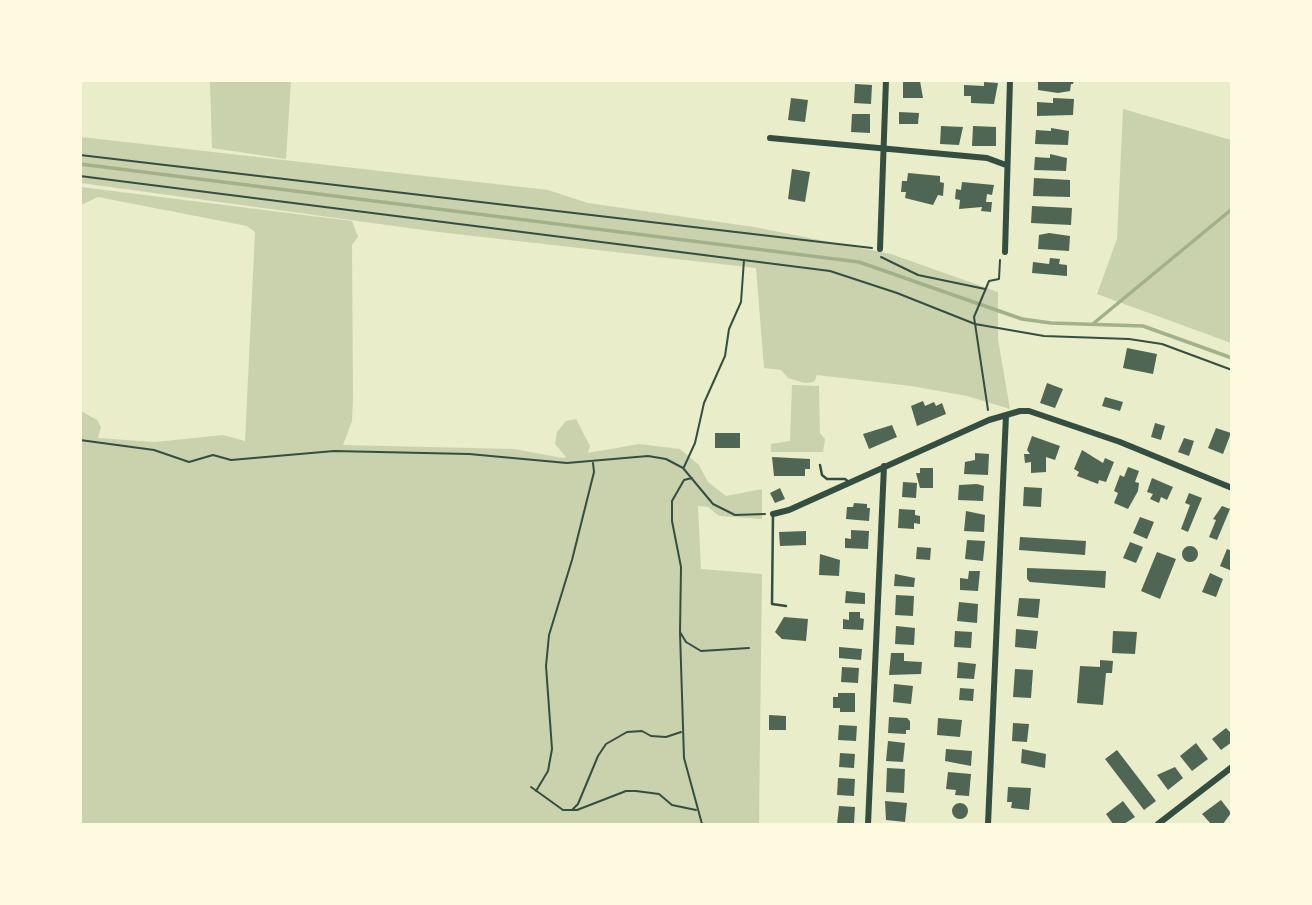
<!DOCTYPE html>
<html>
<head>
<meta charset="utf-8">
<style>
  body { margin:0 }
  #map { position:relative; width:1312px; height:905px; overflow:hidden; background:#e9edc9; font-family:Raleway,sans-serif }
  canvas { display:block }
  .frame { position:absolute; inset:0; border:82px solid #fefae0; pointer-events:none }
</style>
</head>
<body>
<div id="map">
<canvas width="1312" height="905"></canvas>
<div class="frame"></div>
</div>
<script>
const ctx = document.querySelector('canvas').getContext('2d');
ctx.lineJoin = 'round';
function fillPath(path, color) { ctx.fillStyle = color; ctx.fill(path, 'evenodd'); }
const poly = rows => new Path2D(rows.map(r => 'M' + r).join(''));
function trace(path, color, width, dash) { ctx.strokeStyle = color; ctx.lineWidth = width; ctx.lineCap = dash ? 'butt' : 'round'; ctx.setLineDash(dash || []); ctx.stroke(path); }
const green = poly([
  [210,81,291,81,286,159,212,148],
  [1123,109,1231,140,1231,343,1097,294,1117,239],
  [81,137,548,190,588,203,754,227,891,254,998,292,998,339,1010,409,967,396,911,386,817,375,814,382,805,383,788,378,781,370,764,368,756,268,438,232,81,183],
  [81,187,352,221,358,237,352,245,353,398,352,421,343,445,514,449,563,458,566,457,555,444,557,432,566,421,576,419,590,446,588,453,639,444,680,449,699,465,708,482,726,496,762,489,762,519,719,516,708,507,698,506,701,569,762,574,759,824,81,824,81,411,97,420,101,427,98,438,155,442,223,435,245,441,255,232,247,226,98,197,81,205],
  [792,385,819,386,820,433,825,439,823,452,771,452,771,444,790,441]
]);
const stream = poly([
  [80,164,859,262,1022,319,1051,323,1143,326,1232,358],
  [1094,323,1232,209]
]);
const building = poly([
  [903,80,920,81,923,98,903,98],
  [1038,80,1074,80,1073,84,1071,84,1070,91,1058,93,1038,90],
  [984,82,998,83,994,104,971,103,971,96,964,96,964,85,984,86],
  [855,84,872,85,871,104,854,103],
  [791,98,808,100,805,122,788,120],
  [1053,98,1074,99,1073,115,1037,116,1037,102,1053,103],
  [899,112,919,113,918,124,899,124],
  [852,114,870,114,870,133,851,132],
  [941,126,963,127,959,145,940,144],
  [973,126,996,127,996,146,972,146],
  [1051,128,1069,131,1068,145,1035,144,1036,130,1051,131],
  [1050,154,1067,158,1066,171,1034,170,1035,157,1050,158],
  [792,169,810,172,805,202,788,199],
  [908,173,940,176,940,182,944,183,943,196,938,195,933,205,905,198,906,192,901,192,902,181,907,181],
  [1034,178,1070,180,1070,197,1033,196],
  [962,182,994,185,992,195,987,194,986,202,992,202,991,212,981,211,982,207,959,209,960,200,955,199,956,189,961,190],
  [1032,206,1072,208,1071,225,1031,223],
  [1049,233,1070,236,1069,251,1038,249,1039,235],
  [1050,258,1060,259,1059,264,1067,265,1067,276,1032,273,1033,262,1049,264],
  [1127,348,1157,354,1153,374,1123,368],
  [1047,383,1063,389,1055,408,1040,403],
  [1105,397,1123,402,1120,411,1102,406],
  [923,401,925,406,934,402,936,406,942,403,946,414,917,426,911,406],
  [1155,423,1165,426,1161,440,1151,437],
  [892,425,897,437,869,449,863,434],
  [1216,428,1231,433,1223,454,1208,448],
  [715,433,740,433,740,448,715,448],
  [1032,436,1060,446,1055,460,1046,457,1046,472,1031,473,1031,462,1025,463,1024,454,1030,454,1027,450],
  [1184,438,1194,441,1189,456,1178,452],
  [1082,450,1103,463,1105,458,1114,462,1106,482,1099,480,1098,484,1077,476,1079,472,1074,469],
  [975,453,989,454,988,475,964,474,965,462,975,460],
  [772,457,810,459,810,469,805,469,805,476,774,476],
  [1128,467,1139,471,1135,482,1139,483,1138,491,1128,509,1114,503,1118,493,1114,491,1120,475,1124,477],
  [920,468,933,468,933,488,920,488,916,473,920,473],
  [1152,478,1173,487,1167,500,1161,497,1159,503,1150,499,1153,494,1147,492],
  [903,482,917,483,916,498,902,497],
  [977,484,984,486,983,501,958,500,959,485],
  [1024,487,1042,488,1041,507,1023,506],
  [780,488,785,499,775,503,770,493],
  [1189,493,1202,498,1188,532,1181,529,1190,505,1185,503],
  [854,503,867,504,867,508,870,508,869,521,846,519,847,507,853,507],
  [1222,506,1230,509,1217,540,1209,537,1216,520,1213,519],
  [899,509,915,510,915,515,920,516,920,524,914,523,914,529,898,528],
  [966,511,985,515,984,532,964,531],
  [1140,517,1154,522,1147,539,1133,533],
  [851,530,869,531,868,549,845,548,845,538,851,539],
  [806,531,806,545,780,546,779,532],
  [1020,537,1086,541,1085,555,1019,550],
  [967,540,985,541,983,561,965,559],
  [1130,542,1143,547,1136,563,1123,558],
  '1182 554a8 8 0 1 1 16 0a8 8 0 1 1-16 0Z',
  [917,547,931,548,930,560,916,559],
  [1227,549,1232,551,1232,571,1220,566],
  [1157,552,1176,559,1160,599,1141,591],
  [820,554,840,560,839,576,819,575],
  [1027,568,1106,571,1105,588,1030,582,1027,579],
  [969,571,980,571,978,591,960,590,960,578,968,579],
  [1210,573,1223,579,1216,597,1202,592],
  [895,574,915,578,914,587,894,586],
  [846,591,865,593,865,604,845,603],
  [896,595,914,596,913,616,895,615],
  [1019,598,1040,599,1038,618,1017,616],
  [959,602,978,604,977,623,957,621],
  [849,612,860,612,860,618,864,619,863,630,843,629,843,619,849,620],
  [784,617,808,619,806,641,782,639,775,632],
  [896,626,915,628,914,645,895,644],
  [1016,629,1038,631,1036,649,1015,647],
  [955,631,972,632,971,648,954,647],
  [1113,631,1137,632,1135,654,1112,653],
  [839,647,862,649,861,660,839,658],
  [891,653,904,653,904,661,922,662,921,674,889,675],
  [1100,660,1113,661,1112,673,1106,673,1103,705,1077,703,1080,666,1100,667],
  [958,662,976,664,974,679,957,678],
  [842,667,859,668,858,683,841,682],
  [1015,669,1033,670,1031,698,1013,697],
  [894,684,913,686,911,704,893,702],
  [960,688,974,689,973,701,959,700],
  [838,693,855,693,855,712,840,712,840,708,833,708,833,697,838,697],
  [769,715,786,716,786,730,769,730],
  [889,717,907,718,910,721,910,730,906,730,906,734,888,733],
  [938,718,962,720,960,737,937,735],
  [1013,723,1029,724,1027,742,1012,741],
  [839,725,857,726,856,741,838,740],
  [1226,728,1232,734,1232,742,1221,750,1212,739],
  [888,741,905,743,903,762,886,761],
  [1196,743,1208,759,1192,771,1180,756],
  [946,749,972,751,971,766,945,761],
  [1022,749,1046,754,1045,768,1021,763],
  [1117,750,1156,801,1144,810,1105,759],
  [840,753,855,754,854,768,839,767],
  [1175,767,1183,778,1168,790,1157,775],
  [887,768,905,769,904,793,886,792],
  [948,772,971,774,969,796,955,795,956,790,946,789],
  [838,778,855,779,854,796,837,795],
  [1008,787,1031,788,1029,810,1011,808,1012,802,1007,802],
  [1221,800,1231,813,1223,824,1211,824,1202,814],
  [885,801,907,803,905,822,886,820],
  [1123,801,1135,817,1124,824,1113,824,1106,814],
  '952 811a8 8 0 1 1 16 0a8 8 0 1 1-16 0Z',
  [839,806,855,807,854,824,837,824]
]);
const path = poly([
  [80,155,872,248],
  [80,176,830,271,897,293,975,324,1044,336,1129,339,1162,344,1232,370],
  [881,257,918,275,985,289],
  [988,410,974,317,989,281,999,279,1000,260],
  [80,440,154,450,189,462,213,455,231,460,334,451,469,454,567,463,648,456,666,459,683,468,713,504,735,515,765,514],
  [684,467,695,443,704,403,725,356,729,329,741,302,744,260],
  [692,478,684,480,672,501,672,521,681,567,680,632,686,642,701,651,749,648],
  [680,633,684,758,702,824],
  [531,787,563,810,577,810,626,791,636,791,659,794,672,805,696,810],
  [536,791,548,771,552,749,546,666,549,635,572,560,594,472,593,463],
  [572,810,578,804,598,756,606,744,627,732,642,731,651,736,666,737,681,732]
]);
const service = poly([
  [820,465,822,475,827,479,845,479,849,482],
  [773,514,772,604,786,606]
]);
const minor = poly([
  [770,138,987,158,1006,165],
  [880,249,886,80],
  [1005,252,1010,80],
  [773,514,789,510,989,420,1020,411,1029,411,1120,442,1232,488],
  [868,824,884,466],
  [988,824,1006,415],
  [1158,824,1232,767]
]);
fillPath(green, '#cad2ad');
trace(stream, '#a3b18a', 3.5);
fillPath(building, '#4f6655');
trace(path, '#344e41', 2);
trace(service, '#344e41', 2.5);
trace(minor, '#344e41', 6);
</script>
</body>
</html>
